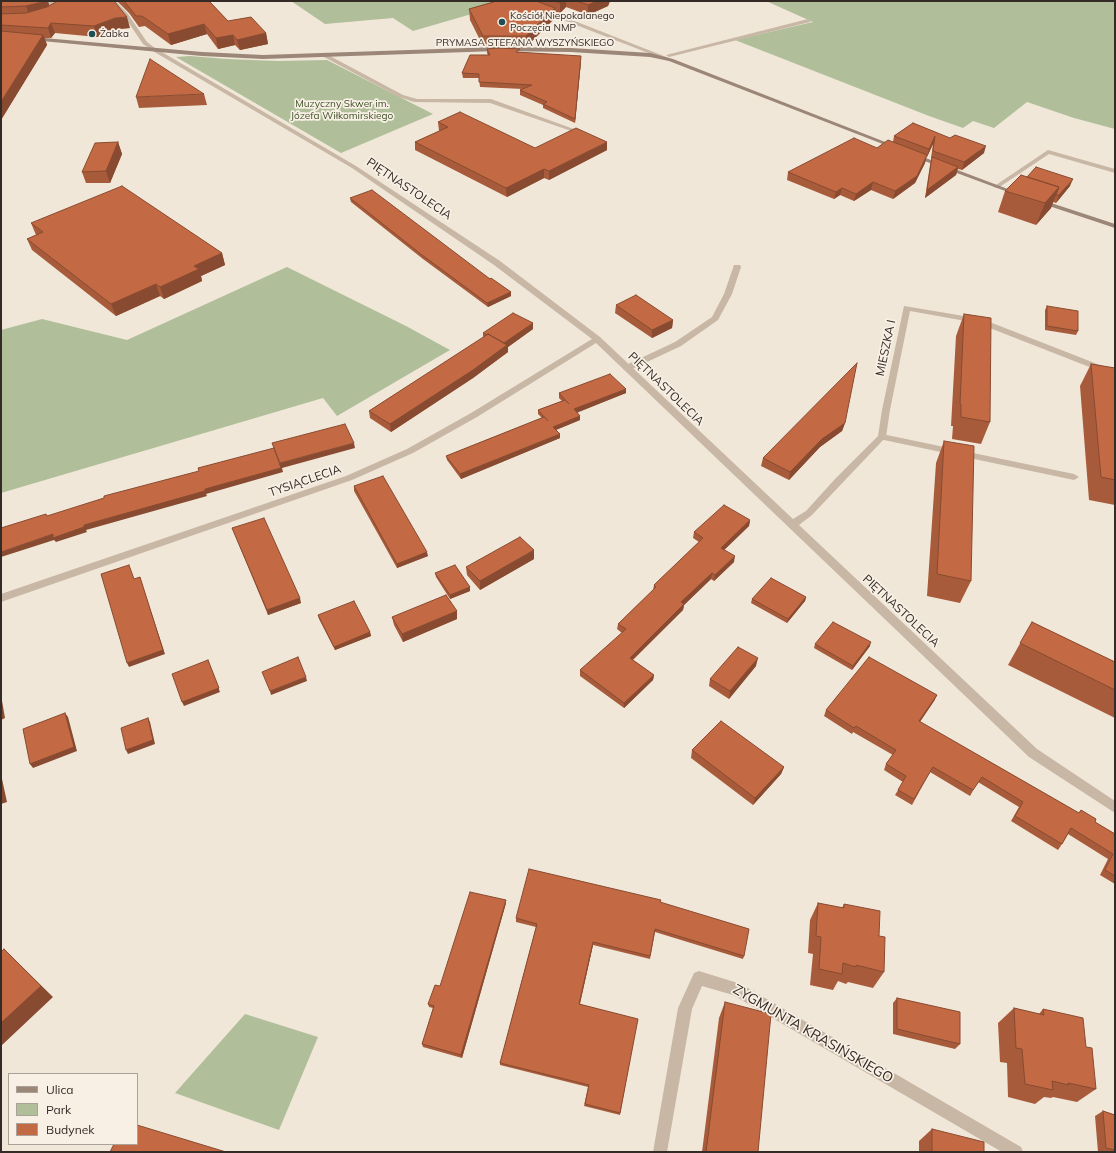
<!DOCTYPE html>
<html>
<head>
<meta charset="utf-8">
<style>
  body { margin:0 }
  #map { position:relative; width:1116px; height:1153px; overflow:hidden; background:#f0e7d9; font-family:Mulish,sans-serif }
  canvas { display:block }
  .frame { position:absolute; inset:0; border:2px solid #342b26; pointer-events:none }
  .legend { position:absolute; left:8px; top:1073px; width:130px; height:72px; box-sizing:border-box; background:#f8f0e5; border:1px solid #aaa199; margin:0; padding:5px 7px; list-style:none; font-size:12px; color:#342b26 }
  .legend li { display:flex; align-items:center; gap:8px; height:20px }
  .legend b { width:20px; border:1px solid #aaa199 }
</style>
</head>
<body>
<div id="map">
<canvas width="1116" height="1153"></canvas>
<div class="frame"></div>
<ul class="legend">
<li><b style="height:5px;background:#9b8677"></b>Ulica</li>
<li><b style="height:11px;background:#b0bf99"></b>Park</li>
<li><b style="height:11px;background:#c36a44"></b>Budynek</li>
</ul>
</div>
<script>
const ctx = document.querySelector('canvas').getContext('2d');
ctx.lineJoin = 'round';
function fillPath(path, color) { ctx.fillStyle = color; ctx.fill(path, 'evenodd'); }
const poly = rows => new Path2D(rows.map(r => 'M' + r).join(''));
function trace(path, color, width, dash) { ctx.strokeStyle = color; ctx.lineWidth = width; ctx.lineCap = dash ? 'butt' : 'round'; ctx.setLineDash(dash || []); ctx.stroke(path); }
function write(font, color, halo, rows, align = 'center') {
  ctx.font = font + ' Mulish,sans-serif'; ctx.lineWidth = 3.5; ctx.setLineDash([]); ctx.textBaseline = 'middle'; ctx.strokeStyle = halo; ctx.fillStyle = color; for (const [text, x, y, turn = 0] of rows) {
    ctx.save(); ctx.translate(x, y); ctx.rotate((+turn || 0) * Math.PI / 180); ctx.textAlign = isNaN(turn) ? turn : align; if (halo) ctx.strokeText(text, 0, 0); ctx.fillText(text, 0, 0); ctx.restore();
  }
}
const green = poly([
  [291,1,511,1,513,2,413,31,393,18,325,24],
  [766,1,1115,1,1115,129,1074,118,1027,102,994,128,973,121,963,128,929,116,735,40,813,22],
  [190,56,227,59,278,61,327,60,433,114,341,153,176,57],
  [287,267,406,326,450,350,337,416,323,398,1,493,1,330,42,319,127,340],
  [245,1014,318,1037,279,1130,175,1093]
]);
const lane = poly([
  [48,1,54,1,59,11,50,16,47,14,53,10,48,1],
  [808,19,811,21,810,22,669,57,666,55,808,19],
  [324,55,328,55,403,95,417,99,491,99,582,132,577,133,490,103,414,102,399,97,324,57,324,55],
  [734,265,740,265,741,267,732,294,718,320,681,346,630,370,624,370,623,368,624,366,675,342,712,317,724,294,734,265],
  [882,434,1074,474,1079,477,1074,480,879,439,878,437,882,434]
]);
const street = poly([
  [110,1,116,1,128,14,147,42,155,48,356,166,500,261,600,337,793,519,806,511,835,479,878,436,882,410,904,306,982,319,1115,371,1115,377,977,323,910,311,890,410,886,437,812,515,799,525,1037,749,1115,801,1115,813,1029,757,596,343,477,417,413,453,352,480,1,602,1,594,346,476,407,449,471,413,592,339,494,265,352,168,151,50,143,44,124,16,110,1],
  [540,9,544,9,674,60,669,61,540,11,540,9],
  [1048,150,1115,169,1115,173,1049,154,998,188,993,187,1048,150],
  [699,971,741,984,1021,1147,1023,1152,1002,1152,733,995,702,986,692,1009,667,1152,653,1152,678,1008,694,973,699,971]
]);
const secondary = poly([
  [33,37,202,52,263,55,497,47,571,48,650,53,673,59,898,147,893,148,669,61,650,57,571,52,497,51,263,59,202,56,31,40,30,39,33,37],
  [911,154,915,154,1021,194,1016,195,911,156,911,154],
  [1039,199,1115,224,1115,228,1037,202,1037,200,1039,199]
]);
const wall = poly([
  [1,1,50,6,130,28,118,29,97,37,55,33,51,38,45,38,47,45,1,120],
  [117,1,209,1,228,21,266,33,268,44,240,50,235,45,218,49,207,34,171,45,145,26,139,27,129,13],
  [497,1,610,1,608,6,588,15,566,7,560,13,555,12,555,18,527,46,483,46,470,20,469,9],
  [487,49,520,52,581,61,575,123,543,108,543,105,520,95,520,90,523,89,480,87,479,78,463,78,462,73,488,55,487,53],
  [204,94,207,105,139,108,136,97],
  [438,122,535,148,607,150,549,180,544,178,507,197,415,150,415,142,439,131],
  [913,123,984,153,962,170,958,169,956,175,925,198,930,165,932,158,931,158,933,144,927,157,926,156,925,163,915,183,893,199,871,190,854,201,840,195,834,199,787,180,788,172,877,148,893,142,894,136],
  [118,142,122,154,110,183,86,183,82,172],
  [1027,177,1070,186,1056,203,1053,202,1051,208,1036,225,998,212,1005,191],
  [350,198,490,279,511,292,511,296,488,307,423,259,351,202],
  [31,223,222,253,225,265,201,276,202,281,164,299,160,296,116,316,32,250,27,239,36,235],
  [616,305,673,320,672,328,652,338,615,313],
  [1047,306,1078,331,1076,335,1045,330,1045,310],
  [964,314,990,422,981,444,952,439,953,426,951,426,956,336],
  [533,329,508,347,508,352,473,378,391,432,370,418,369,411,483,338,483,333],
  [1091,364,1115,368,1115,505,1089,500,1080,386],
  [559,393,626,393,577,412,580,416,580,420,556,430,560,434,560,438,461,479,447,460,446,456,542,418,538,414,538,410,562,401,559,398],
  [845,423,842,431,820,447,789,480,761,466,763,458],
  [944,441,971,581,960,603,927,596,936,463],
  [354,486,428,556,397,568,354,491],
  [750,520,749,526,724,550,734,562,714,581,711,579,684,605,683,610,633,660,654,675,653,680,624,708,580,676,580,670,622,633,617,629,618,624,653,590,654,585,699,542,693,538,694,532],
  [232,528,301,603,268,615],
  [534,559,480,590,467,575,466,567],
  [435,573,470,587,470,591,450,599,436,577],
  [806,597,805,601,787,623,751,603,752,599],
  [457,611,457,619,403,642,394,625,392,617],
  [318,615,370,632,371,636,335,650,319,619],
  [1032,622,1115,662,1115,718,1008,665],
  [815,644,870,646,852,670,814,648],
  [756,666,729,699,709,686,710,679],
  [937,695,934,701,920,722,1079,813,1081,810,1095,822,1115,834,1115,884,1100,875,1108,859,1068,834,1062,844,1058,850,1011,821,1019,807,978,782,970,796,930,772,912,805,895,795,903,782,884,770,886,764,893,755,853,732,852,734,824,716,826,710],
  [692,750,784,767,781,774,753,805,691,758],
  [660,902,744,956,743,959,655,932,650,959,593,945,580,1004,637,1022,620,1115,584,1106,588,1087,500,1065,500,1063,536,927,516,922,516,918],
  [506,903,462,1058,423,1047,422,1044,433,1008,429,1007,428,1004,440,986],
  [818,903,842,908,844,904,879,936,884,972,873,988,848,982,846,984,838,981,833,990,810,985,813,954,808,953,810,920],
  [897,998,960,1044,955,1049,893,1034,893,1003],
  [725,1002,758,1152,702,1152,719,1018],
  [1014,1008,1039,1014,1043,1009,1086,1047,1096,1089,1077,1102,1053,1097,1051,1098,1044,1097,1035,1104,1008,1097,1007,1063,1000,1062,998,1023],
  [1103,1111,1115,1115,1115,1152,1098,1152,1095,1116],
  [932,1129,984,1152,919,1152,919,1141]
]);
const shadedWall = poly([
  [44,1,48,1,51,9,30,17,26,6],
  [562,1,566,1,566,7,560,13,560,3],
  [597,1,610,1,608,6,588,15,588,5],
  [555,8,555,18,527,46,526,36],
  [127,17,130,28,118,29,97,37,94,26,115,18],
  [51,23,55,33,51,38,48,28],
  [204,24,207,34,171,45,168,34],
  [266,33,268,44,240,50,237,40],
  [43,35,47,45,1,120,1,102],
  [233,35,235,45,218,49,216,38],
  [581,56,581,61,575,123,575,119],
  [935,136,933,144,927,157,929,149],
  [118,142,122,154,110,183,106,171],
  [607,142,607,150,549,180,549,171],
  [986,146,984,153,962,170,964,162],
  [927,155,925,163,915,183,893,199,895,191],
  [958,167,956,175,925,198,927,190],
  [544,169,544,178,507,197,506,188],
  [1073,179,1070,186,1056,203,1059,195],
  [873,182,871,190,854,201,856,194],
  [1059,187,1051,208,1036,225,1045,203],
  [842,188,840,195,834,199,836,192],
  [222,253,225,265,201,276,202,281,164,299,160,287,194,266],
  [156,284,160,296,116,316,111,304],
  [511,292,511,296,488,307,487,303],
  [673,320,672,328,652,338,652,330],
  [533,323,533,329,508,347,508,352,473,378,391,432,390,424,503,343],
  [626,389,626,393,574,414,574,409],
  [580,416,580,420,553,431,553,427],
  [845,423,842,431,820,447,789,480,790,472,822,439],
  [560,434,560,438,461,479,460,474],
  [354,443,355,448,282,468,283,472,206,494,207,496,86,530,87,532,56,542,54,540,1,557,1,552,53,534,205,489,280,463],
  [750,520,749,526,720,554,721,548],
  [534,550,534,559,480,590,480,581],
  [427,552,428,556,397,568,397,564],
  [735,556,734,562,714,581,715,575],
  [712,573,711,579,684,605,683,610,629,663,630,658,681,602],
  [140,577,141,581,165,654,129,667,127,663],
  [470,587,470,591,450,599,450,595],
  [806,597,805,601,787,623,788,619],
  [300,598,301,603,268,615,267,610],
  [457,611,457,619,403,642,402,634],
  [370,632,371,636,335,650,334,647],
  [871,642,870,646,852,670,853,666],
  [758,658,756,666,729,699,730,691],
  [208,660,220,692,184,706,182,702],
  [654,675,653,680,624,708,624,703],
  [306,677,307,681,271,695,270,691],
  [1,695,5,718,1,720],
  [937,695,934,701,916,727,919,721],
  [65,713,68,717,77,751,33,768,30,764],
  [148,718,150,722,155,744,128,754,126,750],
  [784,767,781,774,753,805,755,798],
  [1,778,2,779,7,802,1,804],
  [506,900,506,903,462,1058,461,1055],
  [593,942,593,945,579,1007,579,1004],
  [4,949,53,997,1,1046,1,1023]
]);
const building = poly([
  [1,1,44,1,42,2,26,6,1,7,1,1],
  [55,1,114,1,127,17,115,18,94,26,51,23,48,28,1,25,1,14,26,13,47,7,56,2,55,1],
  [124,1,209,1,228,21,251,17,266,33,237,40,233,35,216,38,204,24,168,34,142,16,136,16,124,1],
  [497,1,536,1,555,8,526,36,483,36,469,9,497,1],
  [554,1,562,1,560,3,554,1],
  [577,1,597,1,588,5,577,1],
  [1,31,43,35,1,102,1,31],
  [497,48,520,49,516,52,581,56,575,119,543,104,547,102,520,90,532,85,479,82,479,74,462,73,470,55,490,55,487,49,497,48],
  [150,59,204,94,136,97,150,59],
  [460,112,535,148,576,128,607,142,549,171,544,169,506,188,415,142,448,127,438,122,460,112],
  [913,123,950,138,955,135,986,146,964,162,933,151,935,136,929,149,894,136,913,123],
  [854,138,877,148,888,140,927,155,917,176,895,191,873,182,856,194,842,188,836,192,788,172,854,138],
  [118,142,106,171,82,172,95,143,118,142],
  [932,157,958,167,927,190,932,157],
  [1036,167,1073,179,1059,195,1056,195,1059,187,1027,177,1036,167],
  [1021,175,1059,187,1045,203,1005,191,1021,175],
  [122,186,222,253,194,266,199,269,160,287,156,284,111,304,27,239,43,232,31,223,122,186],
  [372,190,490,279,491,278,511,292,487,303,422,255,350,198,372,190],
  [636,295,673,320,652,330,616,305,636,295],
  [1047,306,1078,311,1078,331,1047,326,1047,306],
  [513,313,533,323,504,343,488,334,487,335,483,333,513,313],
  [964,314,991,318,990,422,961,417,961,404,960,404,964,314],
  [488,334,507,345,473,370,390,424,369,411,488,334],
  [857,363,845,423,822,439,790,472,763,458,857,363],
  [1091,364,1115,368,1115,480,1101,477,1091,364],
  [610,374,626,389,574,409,580,416,553,427,560,434,460,474,446,456,544,417,548,421,538,410,565,400,569,404,559,393,610,374],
  [345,424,354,443,280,463,272,443,345,424],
  [944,441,974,446,971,581,937,574,944,441],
  [274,448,281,468,205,489,205,491,84,525,84,527,53,538,53,534,1,552,1,528,46,514,47,516,104,498,104,496,199,471,198,468,274,448],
  [383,476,427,552,397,564,354,486,383,476],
  [724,505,750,520,721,548,735,556,715,575,712,573,681,602,684,604,630,658,654,675,624,703,580,670,626,629,618,624,656,587,654,585,703,538,694,532,724,505],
  [264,518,300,598,267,610,232,528,264,518],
  [520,537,534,550,480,581,466,567,520,537],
  [129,565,134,579,140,577,163,650,127,663,101,574,129,565],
  [455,565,470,587,450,595,435,573,455,565],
  [771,578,806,597,788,619,752,599,771,578],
  [446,595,457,611,402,634,392,617,446,595],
  [354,601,370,632,334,647,318,615,354,601],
  [833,622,871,642,853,666,815,644,833,622],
  [1032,622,1115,662,1115,690,1020,643,1032,622],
  [738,647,758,658,730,691,710,679,738,647],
  [298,657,306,677,270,691,262,672,298,657],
  [869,657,937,695,919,721,1079,813,1081,810,1096,819,1095,822,1115,834,1115,876,1105,870,1113,854,1071,828,1062,844,1015,816,1023,802,982,777,973,790,933,767,914,799,898,790,906,776,886,764,896,750,856,726,854,728,826,710,869,657],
  [208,660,219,688,182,702,172,674,208,660],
  [1,706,2,714,1,715,1,706],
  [65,713,74,747,30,764,23,729,65,713],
  [148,718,153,740,126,750,121,728,148,718],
  [721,721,784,767,755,798,692,750,721,721],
  [529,869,661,900,660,902,749,929,744,956,655,929,650,956,593,942,579,1004,638,1019,620,1113,585,1104,589,1085,500,1063,537,924,516,918,529,869],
  [470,892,506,900,461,1055,422,1044,434,1006,428,1004,435,985,440,986,470,892],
  [818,903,844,908,844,904,880,911,879,936,885,937,884,972,856,965,856,967,843,963,842,974,819,969,821,937,816,936,818,903],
  [4,949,41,986,1,1023,1,952,4,949],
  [897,998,960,1012,960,1044,897,1029,897,998],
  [725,1002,771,1014,758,1152,706,1152,725,1002],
  [1014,1008,1044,1015,1043,1009,1083,1018,1086,1047,1092,1048,1096,1089,1068,1083,1069,1085,1052,1081,1053,1090,1025,1084,1022,1049,1016,1048,1014,1008],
  [1103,1111,1115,1115,1115,1150,1106,1148,1103,1111],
  [137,1125,226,1152,110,1152,114,1144,137,1144,137,1125],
  [932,1129,984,1142,984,1152,932,1152,932,1129]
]);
const markers = [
  [502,22,4,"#1d4e54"],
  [92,34,4,"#1d4e54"]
];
const farPoinames = [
  ["Kościół Niepokalanego",510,16],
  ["Poczęcia NMP",510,28],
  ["Żabka",100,34]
];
const farStreetnames = [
  ["PRYMASA STEFANA WYSZYŃSKIEGO",525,43]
];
const farParknames = [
  ["Muzyczny Skwer im.",342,104],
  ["Józefa Wiłkomirskiego",342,116]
];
const streetNames = [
  ["PIĘTNASTOLECIA",409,189,34],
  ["MIESZKA I",886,348,-78],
  ["PIĘTNASTOLECIA",666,389,44],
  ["TYSIĄCLECIA",305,481,-19],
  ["PIĘTNASTOLECIA",901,611,43]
];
const nearStreetnames = [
  ["ZYGMUNTA KRASIŃSKIEGO",813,1034,30]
];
fillPath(green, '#b0bf99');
fillPath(lane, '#c8b7a5');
fillPath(street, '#c8b7a5');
fillPath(secondary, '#9b8677');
fillPath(wall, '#a85b3a');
fillPath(shadedWall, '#884a30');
fillPath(building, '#c36a44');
trace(building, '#884a30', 1);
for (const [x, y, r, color] of markers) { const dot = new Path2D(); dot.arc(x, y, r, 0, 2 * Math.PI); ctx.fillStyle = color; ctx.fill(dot); trace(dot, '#f8f0e5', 1.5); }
write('10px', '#342b26', '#f8f0e5', farPoinames, 'left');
write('10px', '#342b26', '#f8f0e5', farStreetnames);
write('10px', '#41522b', '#f8f0e5', farParknames);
write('12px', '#342b26', '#f8f0e5', streetNames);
write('14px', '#342b26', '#f8f0e5', nearStreetnames);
</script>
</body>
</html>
